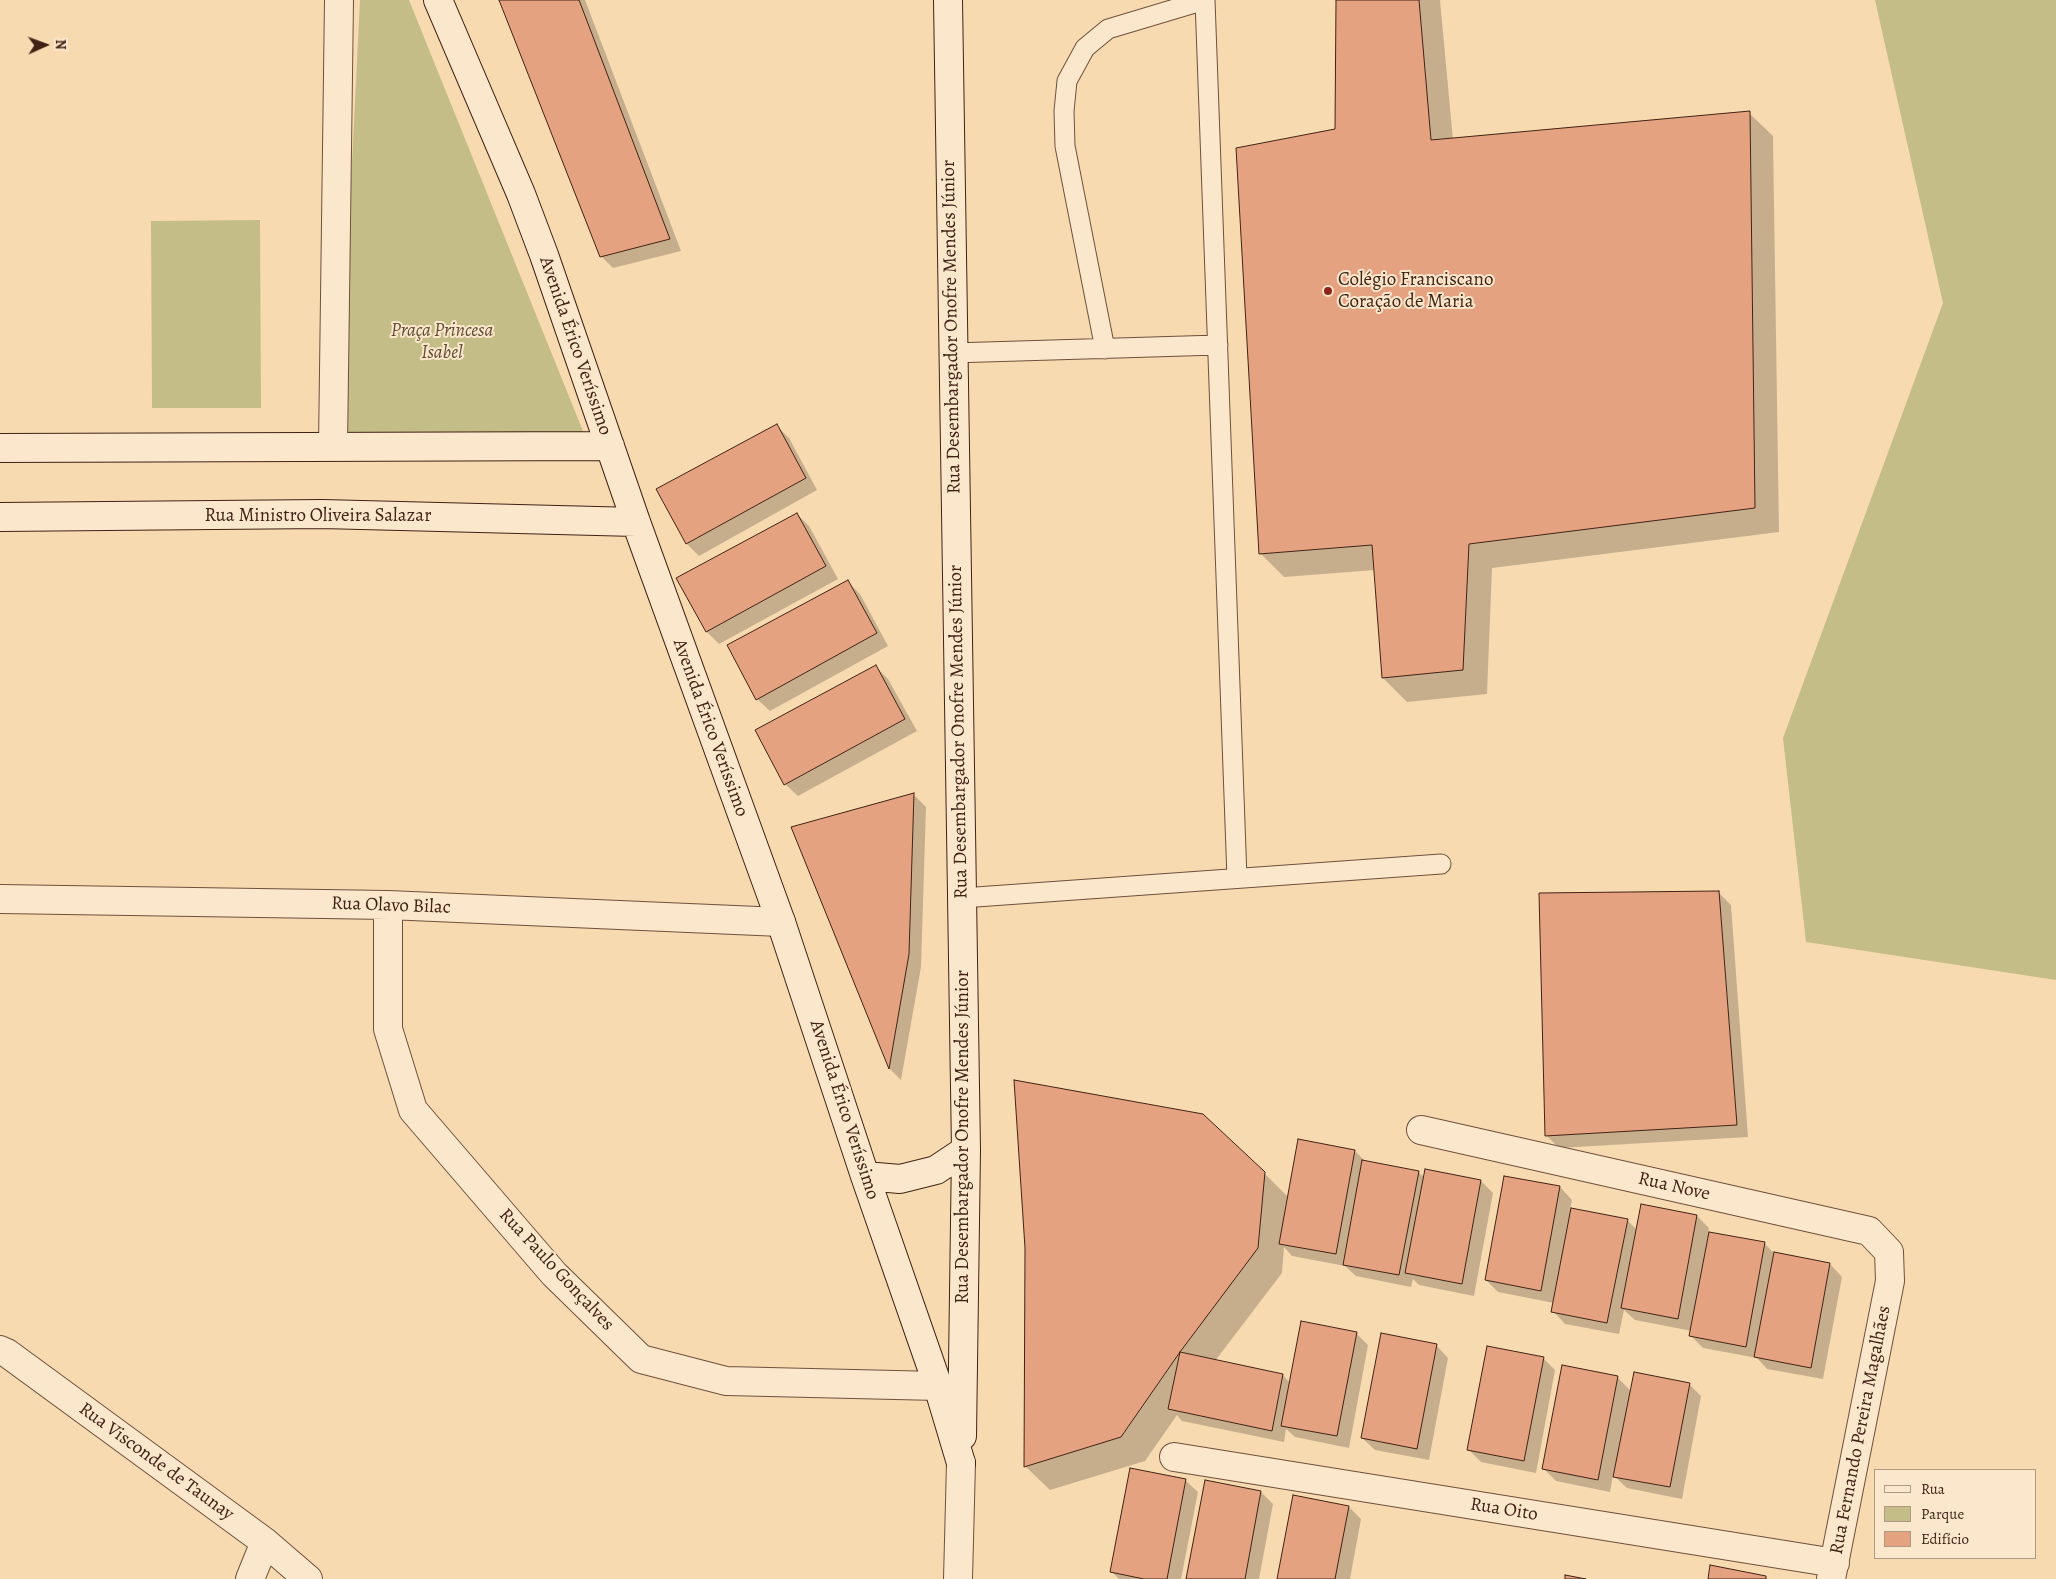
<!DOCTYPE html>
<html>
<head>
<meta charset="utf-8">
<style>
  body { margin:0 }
  #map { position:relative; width:2056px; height:1579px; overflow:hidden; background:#f8dab1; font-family:Alegreya,serif }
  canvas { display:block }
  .legend { position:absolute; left:1874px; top:1469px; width:162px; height:90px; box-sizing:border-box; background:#fae7cc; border:1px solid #b09883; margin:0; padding:6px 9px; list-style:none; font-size:15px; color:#412215 }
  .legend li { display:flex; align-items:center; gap:10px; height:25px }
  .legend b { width:25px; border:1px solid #b09883 }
  .north { position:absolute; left:20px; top:20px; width:50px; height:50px; -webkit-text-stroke:4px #fae7cc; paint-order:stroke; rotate:88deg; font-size:14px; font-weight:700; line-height:20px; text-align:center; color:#412215 }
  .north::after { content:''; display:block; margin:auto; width:18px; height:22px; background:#412215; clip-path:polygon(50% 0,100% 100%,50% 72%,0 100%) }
</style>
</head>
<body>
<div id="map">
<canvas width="2056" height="1579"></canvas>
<ul class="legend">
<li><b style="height:6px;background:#fae7cc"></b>Rua</li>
<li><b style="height:14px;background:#c5bd87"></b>Parque</li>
<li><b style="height:14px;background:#e5a280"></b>Edifício</li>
</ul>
<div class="north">N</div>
</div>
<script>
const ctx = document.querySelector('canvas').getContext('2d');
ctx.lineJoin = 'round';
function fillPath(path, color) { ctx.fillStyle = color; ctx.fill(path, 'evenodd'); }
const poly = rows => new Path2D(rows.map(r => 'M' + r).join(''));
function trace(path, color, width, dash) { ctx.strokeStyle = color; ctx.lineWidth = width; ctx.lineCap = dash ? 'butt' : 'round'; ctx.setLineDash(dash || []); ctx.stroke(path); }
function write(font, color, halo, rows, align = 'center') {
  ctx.font = font + ' Alegreya,serif'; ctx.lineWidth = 4; ctx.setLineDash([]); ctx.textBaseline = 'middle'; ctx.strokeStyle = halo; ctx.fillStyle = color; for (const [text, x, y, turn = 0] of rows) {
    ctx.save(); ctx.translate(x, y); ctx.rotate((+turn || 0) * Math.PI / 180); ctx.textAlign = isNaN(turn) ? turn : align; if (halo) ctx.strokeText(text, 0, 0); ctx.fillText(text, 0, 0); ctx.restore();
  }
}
const green = poly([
  [360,0,409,0,587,441,336,438,339,425],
  [1875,0,2056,0,2056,980,1806,942,1783,738,1943,303],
  [260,220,261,408,152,408,151,221]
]);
const shadow = poly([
  [500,0,585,0,681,251,613,268,601,256],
  [1337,0,1440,0,1453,140,1749,113,1773,136,1779,532,1492,568,1487,694,1407,702,1383,678,1375,570,1284,577,1260,553,1337,130],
  [777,426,789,438,817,490,699,556,687,544,658,490],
  [797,514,809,526,838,579,719,644,707,632],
  [847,581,860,594,888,646,770,711,757,699],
  [876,667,888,679,917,731,798,796,785,784],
  [914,795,926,807,921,967,901,1080,890,1069,792,828],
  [1719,893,1731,905,1748,1137,1559,1148,1546,1135],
  [1355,1151,1366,1162,1418,1172,1425,1178,1481,1181,1493,1193,1474,1296,1419,1285,1413,1279,1411,1287,1356,1276,1345,1266,1292,1256,1284,1247,1282,1273,1215,1361,1283,1375,1290,1383,1356,1333,1368,1345,1349,1448,1295,1437,1286,1429,1284,1442,1182,1421,1177,1415,1145,1461,1050,1490,1026,1467,1026,1248,1264,1173,1289,1198],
  [1505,1177,1560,1187,1572,1200,1570,1209,1627,1220,1637,1230,1697,1216,1709,1228,1708,1233,1765,1244,1775,1254,1830,1264,1842,1277,1823,1379,1767,1369,1757,1358,1703,1348,1691,1336,1692,1331,1635,1320,1624,1310,1619,1334,1565,1324,1553,1311,1554,1303,1498,1292,1486,1280],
  [1436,1345,1448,1358,1429,1460,1375,1450,1362,1438],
  [1543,1358,1555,1370,1536,1473,1481,1462,1469,1450],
  [1617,1377,1631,1391,1689,1384,1701,1396,1682,1499,1627,1488,1613,1475,1610,1492,1556,1481,1544,1469],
  [1185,1480,1198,1492,1181,1579,1119,1579,1112,1572],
  [1261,1492,1273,1504,1259,1579,1187,1579],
  [1349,1507,1361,1519,1350,1579,1279,1579]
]);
const building = poly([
  [499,0,579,0,670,239,600,257,499,0],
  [1336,0,1419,0,1431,140,1750,111,1755,508,1469,544,1463,670,1382,678,1372,545,1259,554,1236,148,1335,129,1336,0],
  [777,424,806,478,686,544,656,489,777,424],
  [797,513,826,566,706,632,676,578,797,513],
  [848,580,877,633,756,700,727,645,848,580],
  [876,665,905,719,784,785,755,730,876,665],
  [914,793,909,954,889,1069,791,827,914,793],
  [1719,891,1737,1125,1545,1136,1539,893,1719,891],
  [1014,1080,1203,1114,1265,1172,1258,1248,1180,1352,1121,1437,1024,1467,1025,1248,1014,1080],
  [1298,1139,1355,1150,1336,1254,1279,1244,1298,1139],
  [1362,1160,1419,1171,1399,1275,1343,1265,1362,1160],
  [1425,1169,1481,1180,1462,1284,1405,1273,1425,1169],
  [1504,1176,1560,1186,1541,1291,1485,1280,1504,1176],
  [1641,1204,1697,1215,1678,1319,1621,1308,1641,1204],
  [1571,1208,1628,1219,1607,1323,1551,1312,1571,1208],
  [1709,1232,1765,1242,1746,1347,1689,1336,1709,1232],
  [1774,1252,1830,1263,1811,1368,1754,1357,1774,1252],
  [1301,1321,1357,1332,1337,1436,1281,1426,1301,1321],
  [1381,1333,1437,1344,1417,1449,1361,1438,1381,1333],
  [1487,1346,1544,1357,1524,1461,1467,1450,1487,1346],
  [1180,1352,1283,1374,1272,1431,1168,1409,1180,1352],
  [1562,1365,1618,1376,1598,1480,1542,1469,1562,1365],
  [1634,1372,1690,1383,1670,1487,1613,1477,1634,1372],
  [1130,1468,1186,1479,1167,1579,1144,1579,1110,1572,1130,1468],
  [1205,1480,1261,1491,1245,1579,1186,1579,1205,1480],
  [1293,1495,1349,1506,1335,1579,1277,1579,1293,1495],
  [1710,1565,1766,1576,1766,1579,1708,1579,1710,1565],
  [1565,1575,1586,1579,1565,1579,1565,1575]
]);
const lane = poly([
  [1205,0,1237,878],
  [1105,349,1065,146,1064,111,1067,81,1085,48,1108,29,1205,0],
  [952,353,1218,345],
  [962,898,1441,864]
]);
const street = poly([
  [333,446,339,0],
  [0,899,388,905,781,922],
  [388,905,388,1029,413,1110,554,1274,641,1359,726,1381,938,1386],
  [1421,1130,1869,1231,1889,1252,1890,1281,1831,1579],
  [0,1350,7,1353,265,1542,308,1579],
  [1174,1457,1835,1563],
  [250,1579,265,1542],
  [958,1579,961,1463]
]);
const secondary = poly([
  [438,0,521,194,544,255,636,522,781,922,865,1176,938,1386,961,1463],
  [948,0,966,1150,962,1436],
  [0,448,610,446],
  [0,517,322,514,636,522],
  [865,1176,900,1179,936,1170,966,1150]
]);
const markers = [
  [1328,291,5,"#8f2418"]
];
const poiNames = [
  ["Colégio Franciscano",1338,280],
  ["Coração de Maria",1338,302]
];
const streetNames = [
  ["Rua Desembargador Onofre Mendes Júnior",952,327,-91],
  ["Avenida Érico Veríssimo",575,346,71],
  ["Rua Ministro Oliveira Salazar",318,516],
  ["Avenida Érico Veríssimo",710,728,70],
  ["Rua Desembargador Onofre Mendes Júnior",959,732,-91],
  ["Rua Olavo Bilac",391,906,2],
  ["Avenida Érico Veríssimo",844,1110,72],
  ["Rua Desembargador Onofre Mendes Júnior",963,1137,-90],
  ["Rua Nove",1674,1187,13],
  ["Rua Paulo Gonçalves",556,1270,47],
  ["Rua Fernando Pereira Magalhães",1861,1430,-79],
  ["Rua Visconde de Taunay",156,1462,36],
  ["Rua Oito",1504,1510,9]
];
const parkNames = [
  ["Praça Princesa",442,331],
  ["Isabel",442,353]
];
fillPath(green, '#c5bd87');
fillPath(shadow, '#0003');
fillPath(building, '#e5a280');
trace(building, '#412215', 1);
trace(lane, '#6f503c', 21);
trace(street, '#6f503c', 30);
trace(secondary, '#412215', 30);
trace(lane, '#fae7cc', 19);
trace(street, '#fae7cc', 28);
trace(secondary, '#fae7cc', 28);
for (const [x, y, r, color] of markers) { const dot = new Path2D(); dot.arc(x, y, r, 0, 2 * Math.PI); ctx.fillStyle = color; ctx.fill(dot); trace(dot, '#fae7cc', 2); }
write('19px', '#412215', '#fae7cc', poiNames, 'left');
write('19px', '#412215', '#fae7cc', streetNames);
write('italic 19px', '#624932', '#fae7cc', parkNames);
</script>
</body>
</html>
